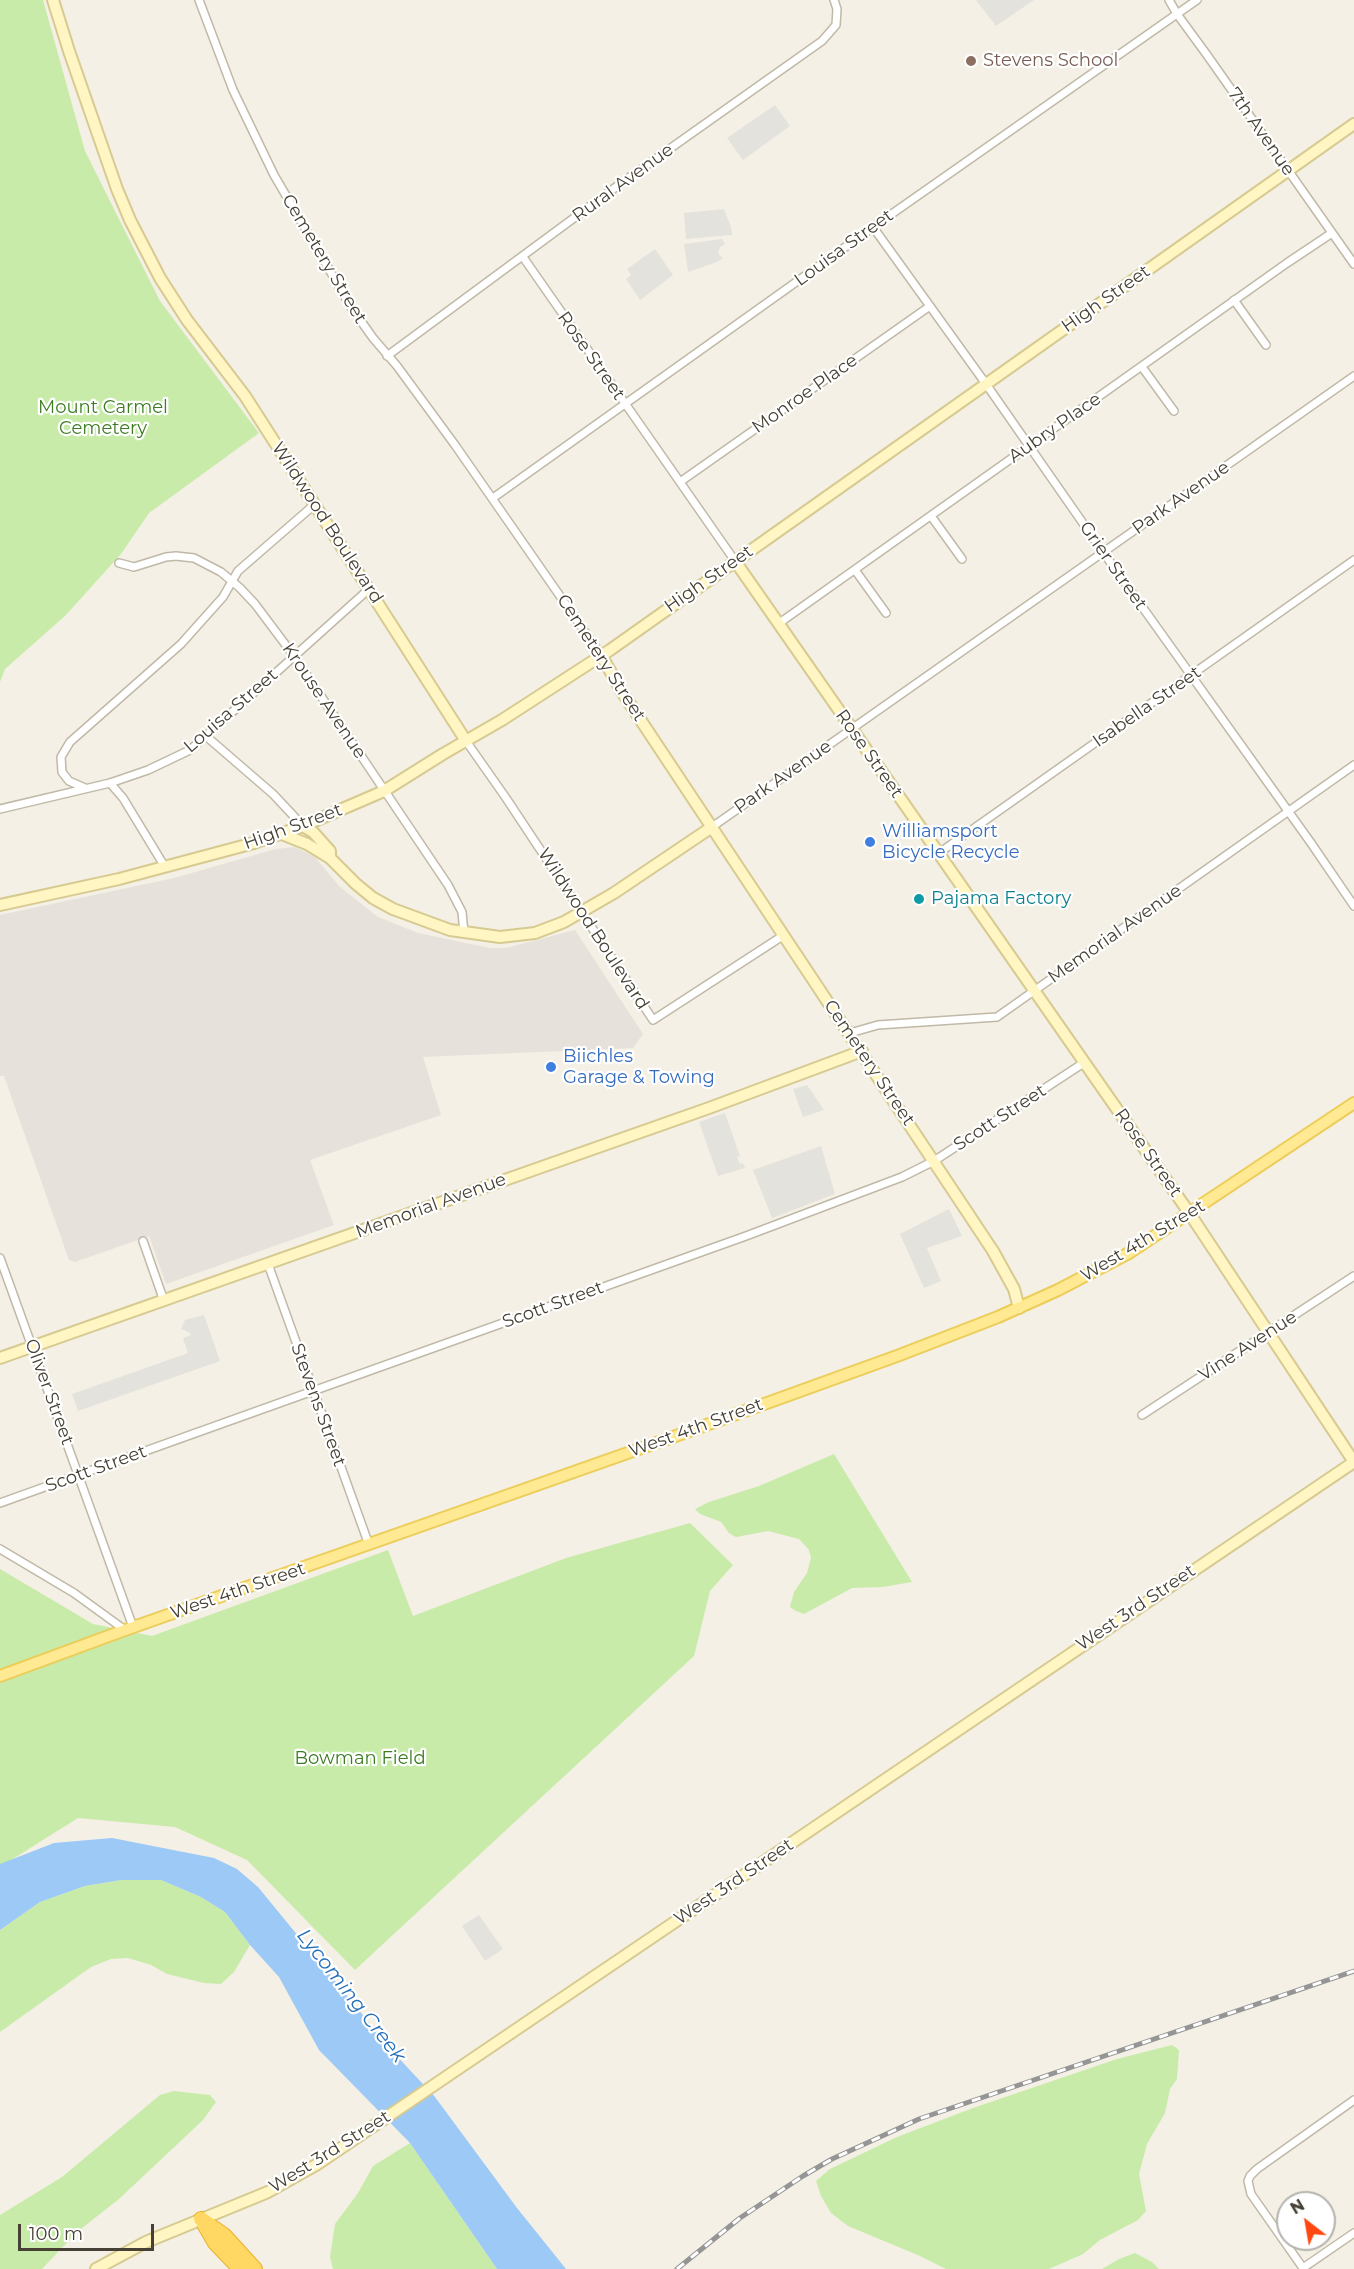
<!DOCTYPE html>
<html>
<head>
<meta charset="utf-8">
<style>
  body { margin:0 }
  #map { position:relative; width:1354px; height:2269px; overflow:hidden; background:#f4f0e5; font-family:Montserrat,sans-serif }
  canvas { display:block }
  .north { position:absolute; left:1276px; top:2191px; width:60px; height:60px; box-sizing:border-box; background:#fff; border:2px solid #b5b3ae; border-radius:50%; rotate:329deg; font-size:16px; font-weight:700; line-height:24px; text-align:center; color:#464134 }
  .north::after { content:''; display:block; margin:auto; width:21px; height:27px; background:#ff4810; clip-path:polygon(50% 0,100% 100%,50% 72%,0 100%) }
  .scale { position:absolute; left:18px; top:2224px; width:136px; height:27px; box-sizing:border-box; border:3px solid #464134; border-top:0; padding-left:8px; font-size:18px; line-height:21px; white-space:nowrap; color:#464134; -webkit-text-stroke:4px #fff; paint-order:stroke }
</style>
</head>
<body>
<div id="map">
<canvas width="1354" height="2269"></canvas>
<div class="north">N</div>
<div class="scale">100 m</div>
</div>
<script>
const ctx = document.querySelector('canvas').getContext('2d');
ctx.lineJoin = 'round';
function fillPath(path, color) { ctx.fillStyle = color; ctx.fill(path, 'evenodd'); }
const poly = rows => new Path2D(rows.map(r => 'M' + r).join(''));
function trace(path, color, width, dash) { ctx.strokeStyle = color; ctx.lineWidth = width; ctx.lineCap = dash ? 'butt' : 'round'; ctx.setLineDash(dash || []); ctx.stroke(path); }
function write(font, color, halo, rows, align = 'center') {
  ctx.font = font + ' Montserrat,sans-serif'; ctx.lineWidth = 4.5; ctx.setLineDash([]); ctx.textBaseline = 'middle'; ctx.strokeStyle = halo; ctx.fillStyle = color; for (const [text, x, y, turn = 0] of rows) {
    ctx.save(); ctx.translate(x, y); ctx.rotate((+turn || 0) * Math.PI / 180); ctx.textAlign = isNaN(turn) ? turn : align; if (halo) ctx.strokeText(text, 0, 0); ctx.fillText(text, 0, 0); ctx.restore();
  }
}
const industrial = poly([
  [295,847,315,857,340,887,378,917,418,933,490,948,506,948,575,930,643,1034,633,1048,423,1057,441,1115,310,1160,334,1225,166,1284,149,1236,75,1262,69,1260,4,1076,0,1076,0,915,174,878,276,849]
]);
const green = poly([
  [0,0,43,0,85,151,160,301,259,433,149,513,121,554,65,616,5,669,0,682],
  [834,1454,912,1582,883,1587,852,1588,804,1614,796,1611,790,1607,794,1592,807,1573,811,1558,809,1550,799,1539,768,1531,736,1537,729,1533,721,1522,700,1514,695,1509,709,1502,759,1486],
  [690,1523,733,1565,710,1591,694,1656,355,1970,247,1860,175,1827,78,1818,0,1867,0,1569,93,1624,152,1636,388,1550,413,1616,566,1558],
  [121,1880,161,1880,201,1897,225,1912,250,1945,234,1972,221,1984,204,1983,167,1974,151,1965,128,1958,111,1959,91,1967,0,2032,0,1930,40,1902,85,1886],
  [1172,2045,1179,2050,1177,2079,1170,2089,1165,2113,1147,2144,1139,2174,1146,2211,1138,2220,1100,2240,1083,2254,1049,2269,946,2269,920,2256,848,2226,831,2213,821,2196,816,2181,830,2169,897,2137,973,2108,1117,2059],
  [174,2091,210,2095,216,2102,203,2120,119,2199,77,2232,42,2269,0,2269,0,2215,62,2177,160,2095],
  [410,2143,497,2269,333,2269,330,2257,335,2224,358,2193,373,2166],
  [1135,2253,1152,2262,1159,2269,1102,2269,1119,2259]
]);
const parking = poly([
  [976,0,1034,0,996,26],
  [775,105,790,126,743,160,727,138],
  [724,209,731,227,732,235,686,239,684,213],
  [722,239,725,244,720,247,718,253,723,258,717,262,688,272,684,244],
  [655,249,673,275,640,300,626,279,631,275,627,269],
  [807,1085,824,1110,803,1117,793,1089],
  [725,1113,740,1156,737,1157,740,1164,743,1163,745,1168,718,1176,699,1122],
  [821,1146,835,1194,772,1218,753,1170],
  [949,1209,962,1236,927,1248,941,1281,924,1288,900,1234],
  [204,1315,220,1361,78,1411,72,1394,188,1353,183,1338,191,1335,190,1333,181,1329,185,1320],
  [479,1915,503,1949,485,1961,462,1926]
]);
const water = poly([
  [112,1838,214,1858,237,1869,258,1887,394,2053,435,2097,517,2208,566,2269,497,2269,410,2143,319,2050,279,1977,250,1945,225,1912,201,1897,161,1880,121,1880,85,1886,40,1902,0,1930,0,1864,54,1843]
]);
const street = poly([
  [199,0,233,90,274,175,351,307,373,338,397,366,455,445,601,655],
  [1169,0,1177,14,1207,55,1354,264],
  [873,227,986,384,1103,552,1311,843,1354,906],
  [523,257,735,561],
  [1234,300,1266,345],
  [387,356,620,184,822,41,836,25,837,9,834,0],
  [1142,367,1174,411],
  [680,482,930,306],
  [493,498,886,218,1197,0],
  [931,516,962,559],
  [119,563,134,567,166,557,176,556,194,558,221,572,240,588,255,604,294,656,448,885,462,912,464,933],
  [855,570,886,613],
  [778,624,1287,263,1332,233],
  [207,737,273,794,303,826],
  [466,741,506,798,653,1020,784,935],
  [110,783,123,798,165,867],
  [85,788,69,781,62,772,61,757,70,742,181,644,223,597,238,571,314,505],
  [0,809,110,783,148,770,190,750,369,589],
  [712,827,1354,376],
  [939,853,1354,560],
  [850,1033,878,1025,997,1017,1354,765],
  [143,1241,164,1301],
  [0,1258,133,1627],
  [268,1264,369,1545],
  [1142,1415,1354,1276],
  [0,1503,746,1236,902,1177,934,1161,1085,1062],
  [0,1549,74,1593,125,1630],
  [1354,2100,1257,2169,1250,2176,1248,2181,1251,2194,1303,2268,1354,2233]
]);
const secondary = poly([
  [53,0,69,51,117,189,130,220,160,278,187,320,245,396,466,741],
  [735,561,1190,1214,1354,1462],
  [601,655,624,695,993,1251,1014,1289,1019,1308],
  [303,826,313,832,330,851,330,858,356,884,373,898,393,909,450,930,500,937,535,933,564,922,614,893,712,827],
  [282,834,307,844,330,858],
  [0,905,119,879,254,843,303,826,384,791,443,754,502,720,610,650,1354,124],
  [0,1358,709,1108,862,1051],
  [96,2269,146,2242,268,2192,316,2165,1354,1462]
]);
const primary = poly([
  [0,1676,125,1630,673,1437,897,1356,998,1317,1058,1290,1129,1253,1354,1103]
]);
const highway = poly([
  [201,2219,224,2235,255,2269],
  [204,2224,215,2243,240,2269]
]);
const rail = poly([
  [677,2269,740,2218,803,2176,832,2159,919,2119,1354,1971]
]);
const markers = [
  [971,61,6,"#8d6e63"],
  [870,842,6,"#3f7fe0"],
  [919,899,6,"#0f9aa8"],
  [551,1067,6,"#3f7fe0"]
];
const educationNames = [
  ["Stevens School",983,61]
];
const streetNames = [
  ["7th Avenue",1261,132,55],
  ["Rural Avenue",623,183,-36],
  ["Louisa Street",844,248,-36],
  ["Cemetery Street",324,259,59],
  ["High Street",1106,299,-35],
  ["Rose Street",591,356,55],
  ["Monroe Place",805,394,-35],
  ["Aubry Place",1055,428,-35],
  ["Park Avenue",1181,498,-35],
  ["Wildwood Boulevard",327,523,57],
  ["Grier Street",1113,566,55],
  ["High Street",709,579,-35],
  ["Cemetery Street",601,658,57],
  ["Krouse Avenue",324,701,56],
  ["Isabella Street",1147,707,-35],
  ["Louisa Street",231,711,-41],
  ["Rose Street",869,754,55],
  ["Park Avenue",783,777,-35],
  ["High Street",293,827,-20],
  ["Wildwood Boulevard",593,929,57],
  ["Memorial Avenue",1115,934,-35],
  ["Cemetery Street",869,1063,56],
  ["Scott Street",1000,1118,-33],
  ["Rose Street",1148,1153,55],
  ["Memorial Avenue",431,1206,-20],
  ["West 4th Street",1143,1241,-31],
  ["Scott Street",553,1305,-20],
  ["Vine Avenue",1248,1346,-33],
  ["Oliver Street",49,1392,70],
  ["Stevens Street",318,1405,70],
  ["West 4th Street",696,1428,-20],
  ["Scott Street",96,1469,-20],
  ["West 4th Street",238,1591,-19],
  ["West 3rd Street",1136,1608,-34],
  ["West 3rd Street",734,1882,-34],
  ["West 3rd Street",330,2152,-32]
];
const parkNames = [
  ["Mount Carmel",103,408],
  ["Cemetery",103,429],
  ["Bowman Field",360,1759]
];
const shopNames = [
  ["Williamsport",882,832],
  ["Bicycle Recycle",882,853],
  ["Biichles",563,1057],
  ["Garage & Towing",563,1078]
];
const cultureNames = [
  ["Pajama Factory",931,899]
];
const waterNames = [
  ["Lycoming Creek",351,1996,52]
];
fillPath(industrial, '#e6e1da');
fillPath(green, '#c8ebaa');
fillPath(parking, '#e4e2dd');
fillPath(water, '#9cc9f5');
trace(street, '#c0b9a7', 10);
trace(secondary, '#d7ca91', 14);
trace(primary, '#eccd5a', 14);
trace(highway, '#e9b22a', 16);
trace(street, '#fff', 7);
trace(secondary, '#fff6c3', 10);
trace(primary, '#ffe992', 10);
trace(highway, '#ffd864', 14);
trace(rail, '#959595', 5);
trace(rail, '#fff', 3, [9]);
for (const [x, y, r, color] of markers) { const dot = new Path2D(); dot.arc(x, y, r, 0, 2 * Math.PI); ctx.fillStyle = color; ctx.fill(dot); trace(dot, '#fff', 2); }
write('18px', '#785e54', '#fff', educationNames, 'left');
write('18px', '#464134', '#fff', streetNames);
write('18px', '#3d7c23', '#fff', parkNames);
write('18px', '#366cbe', '#fff', shopNames, 'left');
write('18px', '#0d838f', '#fff', cultureNames, 'left');
write('italic 20px', '#256fba', '#fff', waterNames);
</script>
</body>
</html>
